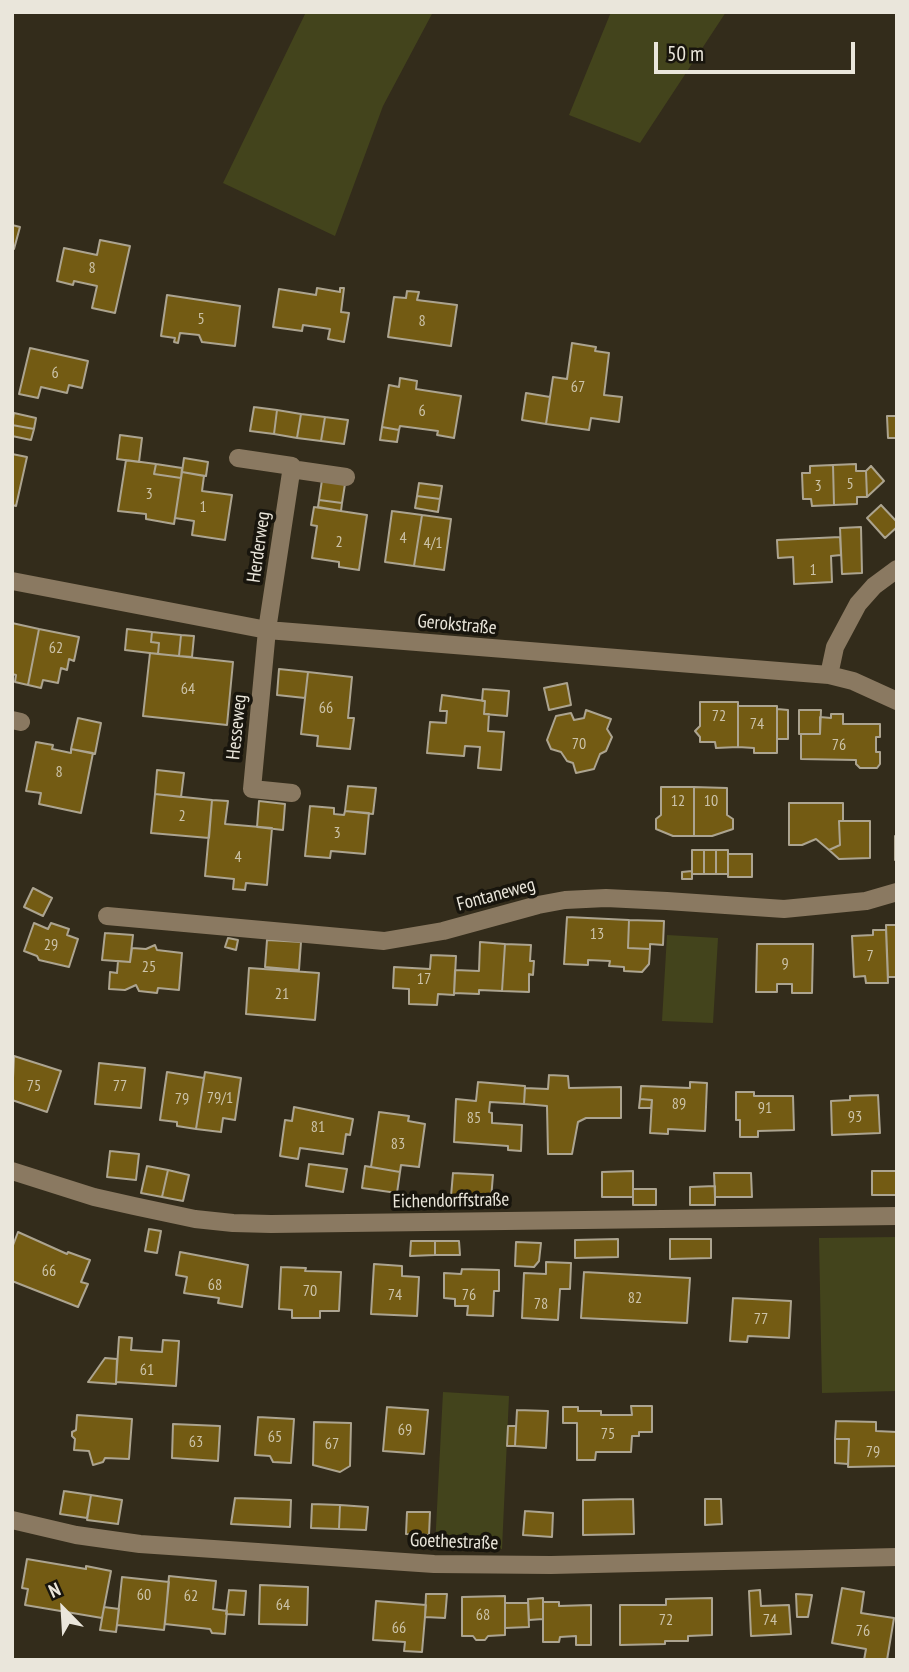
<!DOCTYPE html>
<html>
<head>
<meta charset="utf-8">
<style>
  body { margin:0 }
  #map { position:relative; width:909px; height:1672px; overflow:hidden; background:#332c1b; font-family:"PT Sans Narrow",sans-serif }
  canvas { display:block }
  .frame { position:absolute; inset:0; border:14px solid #eae6db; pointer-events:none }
  .north { position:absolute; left:28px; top:1574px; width:70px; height:70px; -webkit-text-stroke:5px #18150d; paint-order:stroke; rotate:336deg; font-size:19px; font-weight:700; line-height:28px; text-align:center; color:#eae6db }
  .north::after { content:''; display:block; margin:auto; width:24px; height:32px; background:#eae6db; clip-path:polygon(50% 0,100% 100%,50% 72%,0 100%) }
  .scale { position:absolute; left:654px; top:42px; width:201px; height:32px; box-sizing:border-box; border:4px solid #eae6db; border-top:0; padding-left:9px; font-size:21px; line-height:24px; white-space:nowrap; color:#eae6db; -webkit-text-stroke:5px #18150d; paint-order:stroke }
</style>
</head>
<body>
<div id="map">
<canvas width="909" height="1672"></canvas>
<div class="frame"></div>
<div class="north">N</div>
<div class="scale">50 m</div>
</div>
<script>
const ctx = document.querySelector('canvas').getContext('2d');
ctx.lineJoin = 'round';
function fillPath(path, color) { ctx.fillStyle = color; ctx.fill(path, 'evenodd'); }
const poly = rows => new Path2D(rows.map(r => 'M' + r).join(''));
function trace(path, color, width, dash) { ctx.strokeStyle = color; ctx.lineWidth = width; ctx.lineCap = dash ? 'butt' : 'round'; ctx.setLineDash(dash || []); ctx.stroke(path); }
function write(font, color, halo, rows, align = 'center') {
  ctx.font = font + ' "PT Sans Narrow",sans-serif'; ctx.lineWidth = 7; ctx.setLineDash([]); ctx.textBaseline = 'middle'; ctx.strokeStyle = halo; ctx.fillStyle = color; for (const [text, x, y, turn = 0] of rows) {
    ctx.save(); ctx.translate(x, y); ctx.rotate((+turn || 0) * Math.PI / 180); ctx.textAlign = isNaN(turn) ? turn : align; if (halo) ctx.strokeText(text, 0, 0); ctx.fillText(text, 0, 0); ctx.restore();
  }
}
const green = poly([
  [306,12,433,12,383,106,335,236,223,183],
  [611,12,726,12,640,143,569,115],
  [667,935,718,938,713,1023,662,1021],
  [897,1237,897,1391,822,1393,819,1238],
  [443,1392,509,1396,502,1549,435,1547]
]);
const building = poly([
  [12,225,20,227,14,249,12,248,12,225],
  [100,240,130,246,115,313,92,308,97,286,74,281,73,285,57,281,64,248,97,255,100,240],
  [317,288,340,292,340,288,344,288,341,312,349,313,344,342,328,339,330,329,303,325,302,331,273,327,279,289,316,295,317,288],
  [407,291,419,292,417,300,457,305,451,346,388,337,394,297,406,298,407,291],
  [167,295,240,306,235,346,202,342,199,335,180,333,178,343,174,342,175,338,161,336,167,295],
  [572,343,596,347,595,351,609,353,604,395,622,397,619,422,591,418,589,430,546,424,553,377,567,379,572,343],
  [30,348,88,361,82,388,69,385,67,393,41,387,38,398,19,394,30,348],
  [400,378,417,381,416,389,461,396,454,438,437,435,438,431,400,426,399,430,382,427,389,385,399,387,400,378],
  [526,393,550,397,546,424,522,420,526,393],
  [254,407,277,410,274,434,250,431,254,407],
  [277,410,301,414,297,438,274,434,277,410],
  [14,413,36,418,34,429,12,425,14,413],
  [301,414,325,417,321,441,297,438,301,414],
  [887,416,897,416,897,438,888,438,887,416],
  [325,417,348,420,344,444,321,441,325,417],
  [12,425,34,429,31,440,12,436,12,425],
  [382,427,399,430,397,442,380,440,382,427],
  [120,435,142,438,139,462,117,459,120,435],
  [12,454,27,457,16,506,12,505,12,454],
  [184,458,208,462,206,476,182,472,184,458],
  [126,460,156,464,154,474,181,478,174,524,146,519,146,514,118,511,126,460],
  [156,464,182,468,181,478,154,474,156,464],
  [856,464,856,471,866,471,867,497,857,497,857,504,834,505,833,465,856,464],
  [833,465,834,505,812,506,811,499,803,499,802,473,810,473,810,466,833,465],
  [871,466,884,481,867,497,866,471,871,466],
  [182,472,204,476,202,491,232,495,225,540,192,535,194,521,175,518,182,472],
  [322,480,345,484,342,503,319,500,322,480],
  [419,483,442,486,440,499,417,496,419,483],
  [417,496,440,499,438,512,415,508,417,496],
  [319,500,342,503,341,511,318,507,319,500],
  [881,505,897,522,897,527,885,538,867,518,881,505],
  [314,507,367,515,359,570,339,567,339,562,312,558,317,526,311,525,314,507],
  [392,511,422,515,414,566,385,562,392,511],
  [422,515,451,519,444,570,414,566,422,515],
  [861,527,862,573,842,574,840,528,861,527],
  [840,537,841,555,831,556,832,582,794,584,793,557,778,558,777,540,840,537],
  [12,623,39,629,28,685,15,682,16,675,12,674,12,623],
  [39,629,79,637,74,661,69,659,67,670,61,668,58,683,43,680,41,688,28,685,39,629],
  [127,629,152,632,151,642,159,643,158,654,125,650,127,629],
  [152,632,181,635,179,656,158,654,159,643,151,642,152,632],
  [181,635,194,636,192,657,179,656,181,635],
  [150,653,233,662,227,725,143,716,150,653],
  [279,669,308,672,305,698,277,695,279,669],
  [308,672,352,677,348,718,354,718,350,749,317,746,318,736,301,734,308,672],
  [567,683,571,705,549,710,544,688,567,683],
  [483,689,509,691,507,716,484,714,485,701,482,701,483,689],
  [442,695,485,701,484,714,489,714,488,731,504,732,501,770,478,768,480,747,465,746,464,756,427,753,430,722,446,723,447,711,440,711,442,695],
  [700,702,738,702,738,747,716,748,715,742,700,742,700,737,695,731,700,726,700,702],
  [738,706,777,706,777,753,754,753,754,748,738,747,738,706],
  [777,709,788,710,788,739,777,739,777,709],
  [586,710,611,719,607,729,612,737,606,751,600,754,594,769,576,773,573,763,567,761,561,752,551,749,547,740,556,716,571,713,574,720,584,718,586,710],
  [799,710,821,710,820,734,799,734,799,710],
  [831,714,843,714,843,724,880,724,880,737,876,737,876,752,880,752,880,764,877,768,860,768,856,764,856,760,801,759,801,734,820,734,820,717,831,718,831,714],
  [78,718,101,723,95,754,71,749,78,718],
  [36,742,53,745,52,749,71,753,71,749,93,753,81,813,39,804,41,793,26,791,36,742],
  [157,770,184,773,181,797,155,794,157,770],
  [348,786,376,788,373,814,345,811,348,786],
  [661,787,694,787,694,836,673,836,656,829,656,819,661,815,661,787],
  [694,787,727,788,727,815,733,819,733,829,712,836,694,836,694,787],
  [155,794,212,800,209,838,151,833,155,794],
  [212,800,228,801,225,824,272,828,267,885,246,883,245,890,233,889,234,879,205,876,212,800],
  [259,801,285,804,283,830,257,827,259,801],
  [789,803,843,803,843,821,839,821,840,845,829,850,816,839,802,845,789,845,789,803],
  [310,806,334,808,334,814,344,815,345,811,369,813,365,854,331,851,330,858,305,856,310,806],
  [839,821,870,821,870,858,839,859,829,850,840,845,839,821],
  [895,836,897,836,897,860,895,860,895,836],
  [692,850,704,850,704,874,692,874,692,850],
  [704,850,716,850,716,874,704,874,704,850],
  [716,850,728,850,728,874,716,874,716,850],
  [728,854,752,854,752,877,728,877,728,854],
  [692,871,692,879,682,879,682,872,692,871],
  [33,888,52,898,43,916,24,907,33,888],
  [567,917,629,920,628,948,650,949,649,964,642,972,624,971,624,967,609,966,610,961,588,960,588,965,564,964,567,917],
  [629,920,664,921,663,945,650,944,650,949,628,948,629,920],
  [34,923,48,929,51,923,69,929,67,935,78,939,69,967,39,960,37,956,24,951,34,923],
  [886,925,897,925,897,977,888,977,886,925],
  [873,930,886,930,888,983,866,983,865,976,854,977,852,936,873,935,873,930],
  [105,933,133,935,130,962,102,960,105,933],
  [228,938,238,940,236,950,225,947,228,938],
  [267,940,301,942,299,970,265,967,267,940],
  [480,942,505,944,502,991,479,990,479,994,454,993,455,970,479,971,480,942],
  [505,944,531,945,530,961,534,961,533,975,529,974,529,992,502,991,505,944],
  [757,944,813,944,812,993,792,993,792,984,777,984,777,992,756,992,757,944],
  [155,945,157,950,182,953,179,990,158,988,157,993,139,991,136,985,125,990,109,989,110,972,117,973,118,961,130,962,132,948,146,949,155,945],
  [431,955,456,956,454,995,438,994,437,1005,409,1004,409,989,393,988,394,967,430,969,431,955],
  [249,968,319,973,315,1020,246,1014,249,968],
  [14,1056,61,1071,47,1112,12,1100,14,1056],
  [99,1063,145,1068,141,1108,95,1104,99,1063],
  [167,1072,204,1078,196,1129,177,1126,177,1122,160,1120,167,1072],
  [205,1072,241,1078,235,1120,223,1118,221,1132,196,1129,205,1072],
  [549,1075,568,1076,569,1088,621,1087,621,1118,586,1118,578,1122,572,1154,548,1154,547,1106,524,1104,525,1088,548,1089,549,1075],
  [478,1082,525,1086,524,1104,490,1102,489,1112,492,1113,492,1123,522,1125,521,1151,508,1150,508,1146,454,1142,456,1099,476,1101,478,1082],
  [690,1082,707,1083,705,1131,668,1129,668,1134,650,1133,652,1100,640,1099,641,1086,690,1088,690,1082],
  [736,1092,754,1092,754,1096,793,1096,794,1130,758,1131,758,1137,740,1137,740,1120,736,1120,736,1092],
  [878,1095,880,1133,832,1135,831,1101,850,1100,850,1096,878,1095],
  [640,1099,652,1100,651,1108,639,1108,640,1099],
  [294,1107,353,1119,350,1135,346,1134,343,1154,300,1148,298,1159,280,1156,285,1120,292,1121,294,1107],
  [379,1112,409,1116,408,1121,425,1124,419,1167,401,1165,400,1172,371,1167,379,1112],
  [110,1151,139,1154,136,1180,107,1177,110,1151],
  [309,1164,347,1169,343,1192,306,1186,309,1164],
  [147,1166,168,1170,162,1197,141,1193,147,1166],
  [365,1166,400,1172,397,1193,362,1188,365,1166],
  [168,1170,189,1175,183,1201,162,1197,168,1170],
  [633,1171,633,1197,602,1197,602,1172,633,1171],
  [872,1171,897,1171,897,1195,872,1195,872,1171],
  [453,1173,493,1175,491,1199,451,1196,453,1173],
  [714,1173,751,1173,752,1197,715,1197,714,1173],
  [715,1186,715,1205,690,1205,690,1187,715,1186],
  [633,1189,656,1189,656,1205,633,1205,633,1189],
  [149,1229,161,1231,157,1253,145,1251,149,1229],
  [18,1232,67,1254,68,1252,90,1260,81,1282,88,1284,78,1307,12,1281,12,1248,18,1232],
  [618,1239,618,1257,575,1258,575,1240,618,1239],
  [670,1239,711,1239,711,1258,670,1259,670,1239],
  [411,1241,435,1241,435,1255,410,1256,411,1241],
  [435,1241,459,1241,460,1255,435,1255,435,1241],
  [516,1242,541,1243,539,1261,534,1267,515,1266,516,1242],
  [180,1252,248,1265,242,1307,218,1303,219,1298,184,1293,187,1277,176,1275,180,1252],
  [546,1262,571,1263,570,1289,560,1289,558,1320,522,1318,524,1273,546,1274,546,1262],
  [374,1264,402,1266,402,1276,419,1277,417,1316,371,1314,374,1264],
  [281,1267,306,1268,305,1271,341,1272,339,1311,320,1311,320,1318,292,1318,292,1310,279,1309,281,1267],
  [462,1269,499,1270,499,1291,494,1291,493,1316,467,1315,468,1306,455,1306,455,1299,444,1298,444,1273,461,1274,462,1269],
  [584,1272,690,1278,687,1323,581,1318,584,1272],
  [733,1298,791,1301,789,1338,748,1336,747,1342,730,1341,733,1298],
  [119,1337,132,1338,131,1350,162,1352,163,1340,179,1341,176,1386,116,1382,119,1337],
  [105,1358,117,1359,116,1384,88,1382,105,1358],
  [631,1406,652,1406,652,1432,639,1432,639,1436,632,1436,631,1452,596,1452,595,1460,577,1460,577,1423,563,1423,563,1407,578,1407,578,1411,601,1411,601,1415,632,1415,631,1406],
  [387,1407,428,1410,424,1454,383,1451,387,1407],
  [517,1410,548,1411,546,1448,515,1446,517,1410],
  [77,1415,132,1419,129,1459,105,1458,103,1462,93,1465,89,1451,74,1450,75,1439,72,1436,72,1432,76,1430,77,1415],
  [258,1417,294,1419,291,1463,273,1462,270,1456,255,1455,258,1417],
  [836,1421,876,1422,876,1431,897,1432,897,1466,848,1467,849,1439,835,1439,836,1421],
  [314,1422,351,1423,350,1466,340,1472,313,1465,314,1422],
  [173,1424,220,1426,218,1461,172,1458,173,1424],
  [508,1426,516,1426,515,1446,507,1446,508,1426],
  [835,1439,849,1439,848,1464,835,1463,835,1439],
  [64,1491,91,1495,87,1518,60,1514,64,1491],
  [91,1495,122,1500,118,1524,87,1520,91,1495],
  [235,1498,291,1500,290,1527,231,1524,235,1498],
  [633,1499,634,1534,583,1535,583,1500,633,1499],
  [705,1499,721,1499,722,1524,705,1525,705,1499],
  [312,1504,340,1505,339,1529,311,1528,312,1504],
  [340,1505,368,1507,366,1530,339,1529,340,1505],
  [525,1511,553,1513,552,1537,523,1535,525,1511],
  [407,1512,430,1512,429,1535,406,1534,407,1512],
  [27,1559,86,1569,86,1566,111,1571,102,1618,25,1605,28,1589,22,1588,27,1559],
  [169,1576,216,1581,213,1609,227,1611,225,1634,212,1633,210,1629,165,1624,169,1576],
  [122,1577,169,1582,164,1630,117,1625,122,1577],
  [260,1585,308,1587,307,1625,259,1624,260,1585],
  [842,1588,864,1592,861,1613,894,1618,887,1660,864,1660,866,1649,832,1643,842,1588],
  [229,1590,246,1591,244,1615,226,1614,229,1590],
  [760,1590,761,1606,789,1605,791,1634,751,1636,749,1591,760,1590],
  [426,1594,447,1594,445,1618,425,1617,426,1594],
  [796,1594,812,1595,808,1617,797,1617,796,1594],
  [505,1596,505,1635,488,1636,485,1640,476,1640,473,1636,462,1636,462,1597,505,1596],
  [543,1598,543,1619,529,1620,528,1599,543,1598],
  [712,1598,712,1635,688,1636,688,1641,665,1641,665,1644,620,1645,620,1605,666,1605,666,1599,712,1598],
  [376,1601,426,1605,422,1652,404,1651,405,1642,373,1640,376,1601],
  [543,1602,559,1602,559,1606,591,1605,591,1645,576,1645,576,1636,560,1637,559,1642,543,1642,543,1602],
  [505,1603,528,1603,529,1627,505,1628,505,1603],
  [104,1607,119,1609,116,1632,100,1630,104,1607]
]);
const minor = poly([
  [238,458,292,466,267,630,252,789,292,793],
  [291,469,346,477],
  [12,581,267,630,829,675,853,681,897,701],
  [829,675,835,647,858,604,874,586,897,569],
  [12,720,21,722],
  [107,916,384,941,443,931,538,905,565,900,606,898,667,901,784,909,866,901,897,892],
  [12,1171,94,1197,134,1206,195,1219,233,1223,271,1224,897,1216],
  [12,1520,76,1535,140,1544,434,1564,551,1565,897,1557]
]);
const numberNames = [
  ["8",92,268],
  ["5",201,319],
  ["8",422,321],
  ["6",55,373],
  ["67",578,387],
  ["6",422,411],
  ["5",850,484],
  ["3",818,486],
  ["3",149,494],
  ["1",203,507],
  ["4",403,538],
  ["2",339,542],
  ["4/1",433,543],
  ["1",813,570],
  ["62",56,648],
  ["64",188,689],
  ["66",326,708],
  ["72",719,716],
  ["74",757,724],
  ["70",579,744],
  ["76",839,745],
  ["8",59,772],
  ["12",678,801],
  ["10",711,801],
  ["2",182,816],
  ["3",337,833],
  ["4",238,857],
  ["13",597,934],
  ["29",51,945],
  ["7",870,956],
  ["9",785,964],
  ["25",149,967],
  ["17",424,979],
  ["21",282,994],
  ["75",34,1086],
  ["77",120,1086],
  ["79/1",220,1098],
  ["79",182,1099],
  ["89",679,1104],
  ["91",765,1108],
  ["93",855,1117],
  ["85",474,1118],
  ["81",318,1127],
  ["83",398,1144],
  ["66",49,1271],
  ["68",215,1285],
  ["70",310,1291],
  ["74",395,1295],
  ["76",469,1295],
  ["82",635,1298],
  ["78",541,1304],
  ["77",761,1319],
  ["61",147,1370],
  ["69",405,1430],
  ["75",608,1434],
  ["65",275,1437],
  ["63",196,1442],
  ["67",332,1444],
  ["79",873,1452],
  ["60",144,1595],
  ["62",191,1596],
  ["64",283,1605],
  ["68",483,1615],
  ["72",666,1620],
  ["74",770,1620],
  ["66",399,1628],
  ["76",863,1631]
];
const streetNames = [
  ["Herderweg",259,547,-82],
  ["Gerokstraße",457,625,5],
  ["Hesseweg",237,727,-84],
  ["Fontaneweg",496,895,-15],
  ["Eichendorffstraße",451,1201,-1],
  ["Goethestraße",454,1542,2]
];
fillPath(green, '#43441c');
fillPath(building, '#735b13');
trace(building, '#aca490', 2);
trace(minor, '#8a7961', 18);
write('16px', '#ccc3a9', null, numberNames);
write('19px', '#eae6db', '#18150d', streetNames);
</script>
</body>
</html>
